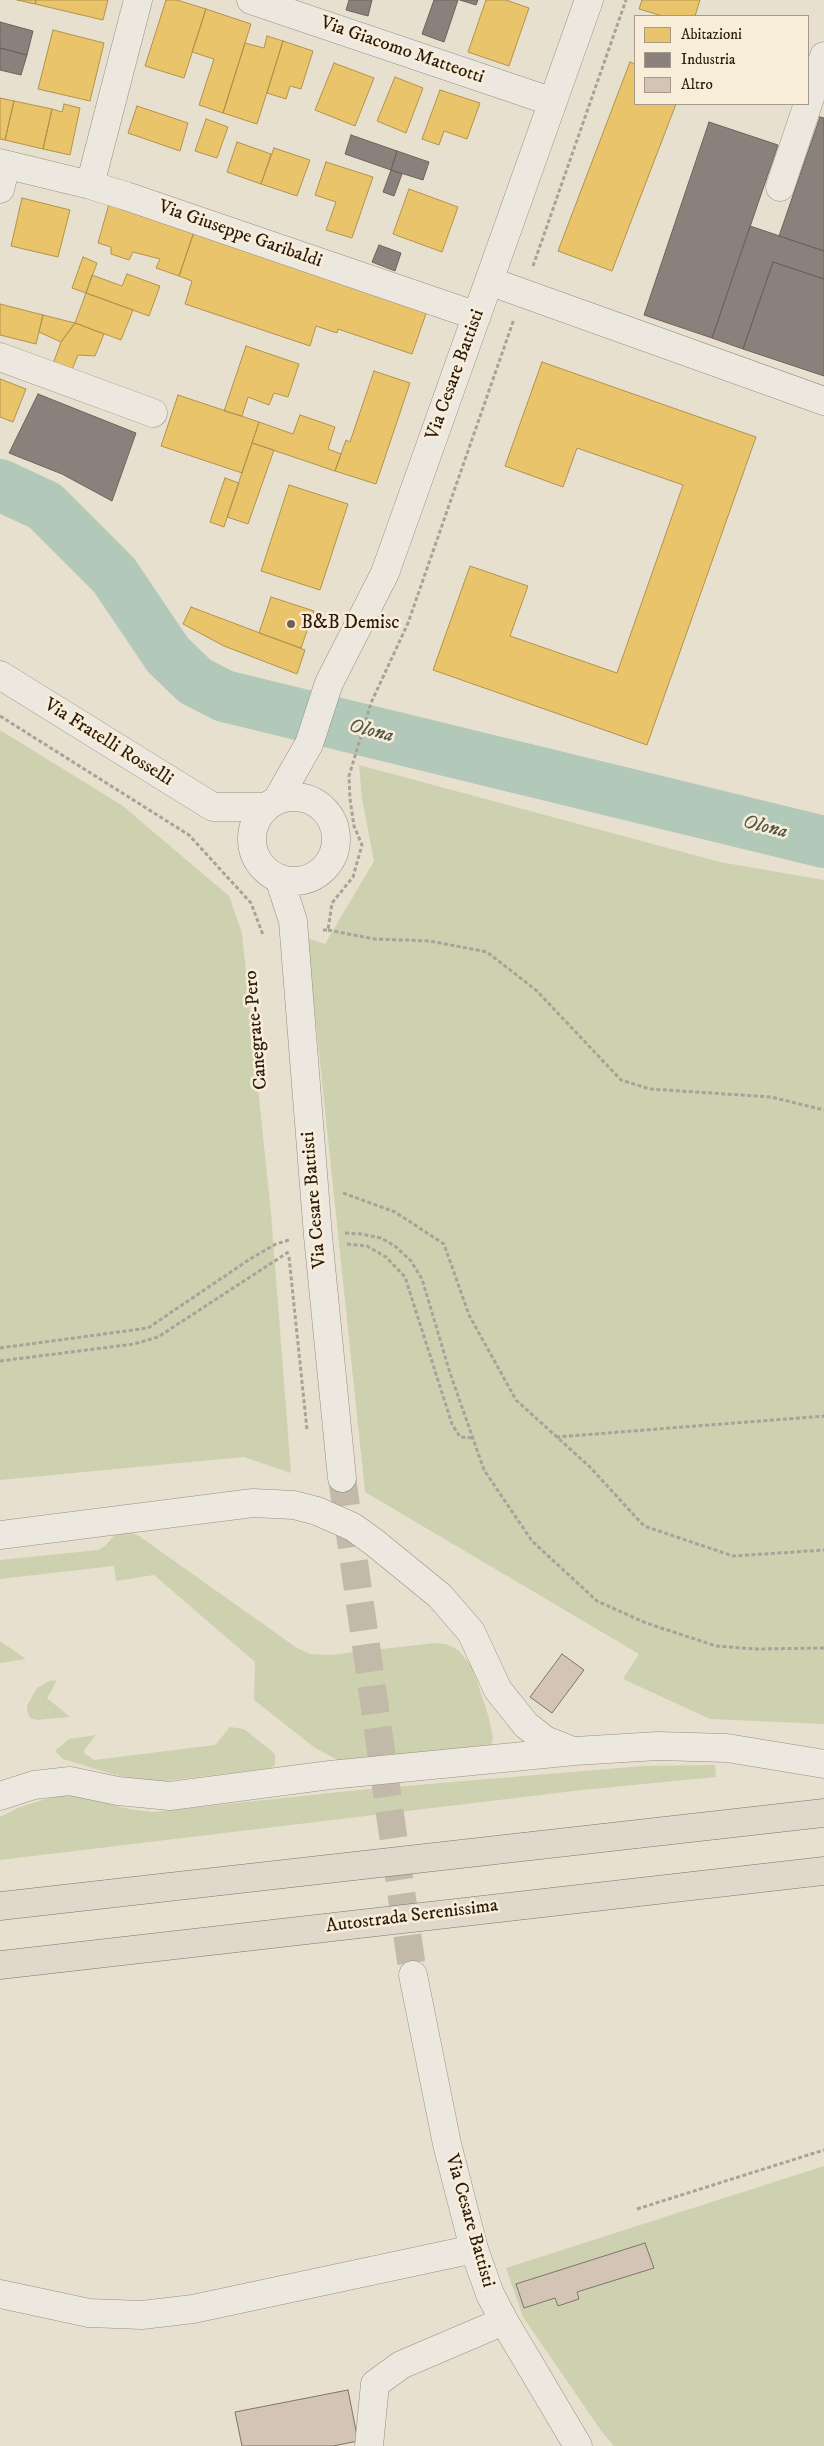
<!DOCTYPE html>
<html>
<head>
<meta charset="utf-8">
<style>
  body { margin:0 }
  #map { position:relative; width:824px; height:2446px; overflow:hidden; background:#e8e0ce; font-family:"IM FELL DW Pica",serif }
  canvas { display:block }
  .legend { position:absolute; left:634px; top:15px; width:175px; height:90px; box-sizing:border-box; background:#f7edd8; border:1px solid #a69987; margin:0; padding:6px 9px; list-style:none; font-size:15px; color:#2d1c0e }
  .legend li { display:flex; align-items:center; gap:10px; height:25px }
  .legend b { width:25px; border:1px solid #a69987 }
</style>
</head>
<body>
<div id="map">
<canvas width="824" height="2446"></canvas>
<ul class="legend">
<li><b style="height:14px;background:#e9c46a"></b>Abitazioni</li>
<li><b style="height:14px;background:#8a817c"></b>Industria</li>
<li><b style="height:14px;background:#d4c4b5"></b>Altro</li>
</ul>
</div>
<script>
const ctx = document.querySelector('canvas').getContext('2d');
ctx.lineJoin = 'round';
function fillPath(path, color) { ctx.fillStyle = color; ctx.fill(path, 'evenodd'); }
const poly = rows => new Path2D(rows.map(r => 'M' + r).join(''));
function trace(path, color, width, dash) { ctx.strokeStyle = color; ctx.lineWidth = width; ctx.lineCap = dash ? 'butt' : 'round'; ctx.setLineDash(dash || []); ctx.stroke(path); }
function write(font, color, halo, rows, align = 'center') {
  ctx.font = font + ' "IM FELL DW Pica",serif'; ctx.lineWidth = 5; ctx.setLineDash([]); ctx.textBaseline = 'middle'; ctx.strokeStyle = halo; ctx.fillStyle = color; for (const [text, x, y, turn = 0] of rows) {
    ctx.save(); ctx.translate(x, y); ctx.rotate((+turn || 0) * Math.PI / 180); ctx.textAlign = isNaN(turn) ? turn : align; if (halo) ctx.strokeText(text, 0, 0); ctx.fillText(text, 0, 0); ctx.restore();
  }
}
const green = poly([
  [0,730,123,806,229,896,242,933,271,1213,291,1473,244,1457,0,1480],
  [359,765,720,862,824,880,824,1724,710,1719,623,1679,639,1654,365,1492,307,938,325,944,374,861,362,799],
  [118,1531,130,1532,139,1536,297,1648,310,1654,330,1655,434,1643,446,1644,458,1650,472,1666,489,1718,493,1739,491,1746,350,1762,338,1760,315,1748,254,1700,255,1662,154,1575,116,1581,114,1566,0,1579,0,1560,98,1550,105,1546],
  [0,1641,26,1659,0,1663],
  [57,1680,47,1698,70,1717,37,1720,30,1718,27,1711,27,1706,37,1688,49,1681],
  [230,1727,244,1729,269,1749,275,1754,275,1765,271,1768,157,1782,139,1781,109,1773,63,1759,55,1751,69,1739,96,1735,83,1752,94,1760,215,1745],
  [715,1765,716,1777,582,1790,0,1860,0,1817,20,1807,56,1796,79,1796,129,1809,152,1812,358,1790,642,1766],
  [824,2166,824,2446,614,2446,602,2432,523,2317,506,2268]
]);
const homes = poly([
  [17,0,36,0,35,4,17,0],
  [36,0,108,0,103,20,35,4,36,0],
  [166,0,177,0,206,9,184,78,145,66,166,0],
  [486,0,506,0,529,8,509,66,468,52,486,0],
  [642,0,700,0,695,16,663,16,639,9,642,0],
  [206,9,251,24,223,113,199,105,214,59,192,52,206,9],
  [53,30,104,43,90,101,38,89,53,30],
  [267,36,283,41,257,124,223,113,245,43,264,48,267,36],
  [283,41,313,51,301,89,290,86,286,99,267,93,283,41],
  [630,62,635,64,635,104,676,104,612,271,558,251,630,62],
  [334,63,374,78,355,126,315,110,334,63],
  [395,77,423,88,406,133,377,121,395,77],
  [440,90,480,103,467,139,444,131,439,145,422,139,440,90],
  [0,98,14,101,5,140,0,139,0,98],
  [14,101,52,109,43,149,5,140,14,101],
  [64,104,80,108,70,155,43,149,52,109,62,112,64,104],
  [137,106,188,123,180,151,128,133,137,106],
  [206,119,228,127,217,158,195,151,206,119],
  [237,142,271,154,261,184,227,172,237,142],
  [274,148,310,160,297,196,261,184,274,148],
  [326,162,373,177,352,238,326,230,336,202,315,195,326,162],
  [409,189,458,207,442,252,393,234,409,189],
  [22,198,70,210,58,257,11,246,22,198],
  [109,204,195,229,179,276,156,268,160,259,133,252,129,260,111,254,111,247,98,243,109,204],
  [195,229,428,308,412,354,338,329,337,333,316,326,310,346,185,304,192,281,179,276,195,229],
  [83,257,97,263,86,293,72,288,83,257],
  [127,274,160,286,149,316,86,293,92,275,122,286,127,274],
  [86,293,133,310,121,340,75,323,86,293],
  [0,304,43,315,36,344,0,335,0,304],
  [43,315,75,323,61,342,39,332,43,315],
  [75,323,104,334,95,356,78,355,71,372,53,364,61,342,75,323],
  [246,346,299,364,288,397,274,393,269,405,248,397,242,416,224,411,246,346],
  [542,362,756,437,647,745,433,670,470,566,528,586,510,636,617,673,683,485,577,448,563,487,505,466,542,362],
  [374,371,410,383,376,484,335,471,346,440,350,442,374,371],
  [0,379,26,389,13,422,0,417,0,379],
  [178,395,259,422,242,473,161,446,178,395],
  [300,415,335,427,328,449,341,454,335,471,252,443,259,422,293,434,300,415],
  [252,443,274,450,248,524,227,517,252,443],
  [225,478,239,483,224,527,210,522,225,478],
  [289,485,348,504,320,590,261,571,289,485],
  [271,597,314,611,301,648,259,633,271,597],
  [191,607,305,650,297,674,224,646,183,624,191,607]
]);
const industry = poly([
  [349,0,372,0,368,16,346,10,349,0],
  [434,0,458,0,444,42,422,34,434,0],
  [460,0,478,0,476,5,460,0],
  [0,22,33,31,27,55,0,48,0,22],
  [0,48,27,55,21,75,0,70,0,48],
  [820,117,824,118,824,251,779,236,820,117],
  [709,122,778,145,712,338,644,315,709,122],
  [351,135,397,151,391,170,345,154,351,135],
  [397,151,429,162,423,180,391,170,397,151],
  [391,170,402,174,394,196,383,192,391,170],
  [750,226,824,251,824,279,773,262,743,349,712,338,750,226],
  [379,245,401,253,395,271,372,262,379,245],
  [773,262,824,279,824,376,743,349,773,262],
  [38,394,136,433,112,501,62,474,9,453,38,394]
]);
const river = poly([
  [0,485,45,506,114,575,168,655,195,681,224,696,824,842]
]);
const building = poly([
  [562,1654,584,1670,552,1713,530,1697,562,1654],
  [645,2243,654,2268,577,2292,579,2299,558,2306,555,2298,524,2308,516,2284,645,2243],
  [348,2390,358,2441,333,2446,242,2446,235,2412,348,2390]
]);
const minorTunnel = poly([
  [342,1478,413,1975]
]);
const path = poly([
  [533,266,626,0],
  [0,716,189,835,251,903,263,935],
  [323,930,328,930,332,903,353,877,362,845,354,826,350,799,349,776,371,703,408,623,514,319],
  [328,930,374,939,430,941,487,952,537,991,621,1080,650,1089,771,1097,824,1110],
  [343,1193,395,1212,444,1244,469,1315,516,1400,590,1467,644,1526,733,1556,824,1550],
  [345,1233,361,1234,381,1238,395,1246,411,1261,422,1279,450,1373,484,1470,532,1541,597,1601,646,1623,716,1646,757,1649,824,1648],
  [347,1244,367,1246,386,1257,405,1277,452,1424,460,1437,473,1438],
  [289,1257,307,1430],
  [0,1348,148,1328,250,1259,276,1244,289,1240],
  [0,1361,134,1344,158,1337,290,1251],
  [556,1437,824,1416],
  [637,2209,824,2150]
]);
const minor = poly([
  [251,0,553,102],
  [0,163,90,185,126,196,477,316],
  [90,185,138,0],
  [780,187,824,56],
  [0,189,6,165],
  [489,281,824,401],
  [0,357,153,413],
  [0,675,213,807,267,807],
  '252 839a42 42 0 1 1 84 0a42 42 0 1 1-84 0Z',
  [277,800,309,744,329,683,385,573,589,0],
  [279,878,293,921,318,1236,342,1478],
  [0,1535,253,1503,294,1505,317,1511,353,1527,375,1543,440,1596,471,1632,498,1690,526,1725,545,1740,573,1751],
  [0,1796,34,1785,70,1781,118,1791,170,1796,330,1775,575,1751,658,1746,727,1748,824,1764],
  [413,1975,447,2144,474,2249,490,2294,504,2321,578,2446],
  [0,2294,89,2313,142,2315,193,2309,474,2249],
  [369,2446,375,2384,401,2365,504,2321]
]);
const highway = poly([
  [0,1906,824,1813],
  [0,1965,824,1871]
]);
const markers = [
  [291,624,5,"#6e6151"]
];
const streetNames = [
  ["Via Giacomo Matteotti",402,51,19],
  ["Via Giuseppe Garibaldi",240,235,19],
  ["Via Cesare Battisti",456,375,-70],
  ["Via Fratelli Rosselli",108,743,32],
  ["Canegrate-Pero",257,1030,-95],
  ["Via Cesare Battisti",315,1200,-95],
  ["Autostrada Serenissima",412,1917,-7],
  ["Via Cesare Battisti",469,2221,74]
];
const poiNames = [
  ["B&B Demisc",301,624]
];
const waterNames = [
  ["Olona",371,732,14],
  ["Olona",765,828,14]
];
fillPath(green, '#ced1af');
fillPath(homes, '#e9c46a');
trace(homes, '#b1924e', 1);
fillPath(industry, '#8a817c');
trace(industry, '#6e635b', 1);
trace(river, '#b2c9ba', 52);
fillPath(building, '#d4c4b5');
trace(building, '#7c756a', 1);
trace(minorTunnel, '#c3b9a8', 28, [28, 14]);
trace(minor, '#968f83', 29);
trace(highway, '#7c756a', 29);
trace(path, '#a7a29a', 3, [4, 2.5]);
trace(minor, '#ece8df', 28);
trace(highway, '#e0d8ca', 28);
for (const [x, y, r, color] of markers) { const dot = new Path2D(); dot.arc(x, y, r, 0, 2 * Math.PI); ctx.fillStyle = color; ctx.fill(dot); trace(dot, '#f7edd8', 2); }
write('19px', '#2d1c0e', '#f7edd8', streetNames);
write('19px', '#2d1c0e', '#f7edd8', poiNames, 'left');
write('italic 20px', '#545547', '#f7edd8', waterNames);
</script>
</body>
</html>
